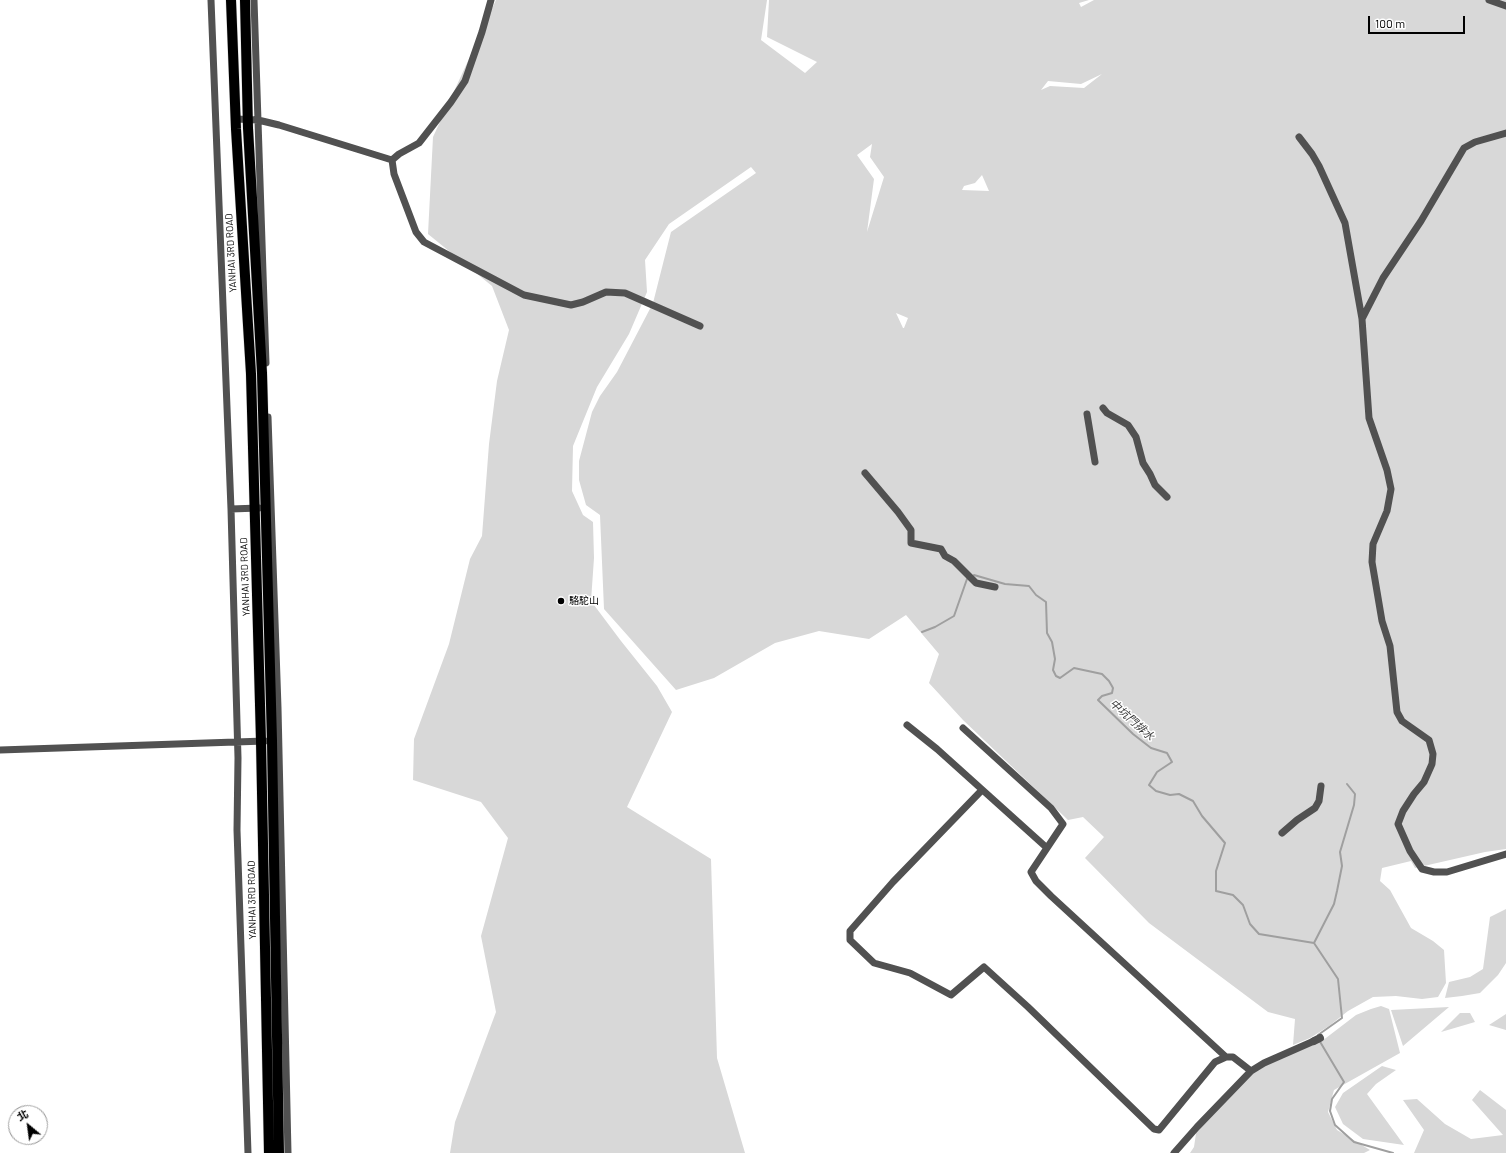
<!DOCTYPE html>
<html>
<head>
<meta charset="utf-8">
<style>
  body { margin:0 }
  #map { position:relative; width:1506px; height:1153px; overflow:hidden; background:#fff; font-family:Barlow,"Noto Sans TC",sans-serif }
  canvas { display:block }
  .north { position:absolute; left:8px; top:1105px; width:40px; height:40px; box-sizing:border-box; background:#fff; border:1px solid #999; border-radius:50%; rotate:331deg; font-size:11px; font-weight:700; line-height:16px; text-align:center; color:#000 }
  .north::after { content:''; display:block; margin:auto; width:14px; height:18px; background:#000; clip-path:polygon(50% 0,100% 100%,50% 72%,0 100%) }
  .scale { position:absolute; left:1368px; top:16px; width:97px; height:18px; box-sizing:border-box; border:2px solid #000; border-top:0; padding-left:5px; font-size:12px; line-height:14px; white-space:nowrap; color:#000; -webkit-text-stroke:3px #fff; paint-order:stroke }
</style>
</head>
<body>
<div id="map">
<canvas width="1506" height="1153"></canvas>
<div class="north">北</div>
<div class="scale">100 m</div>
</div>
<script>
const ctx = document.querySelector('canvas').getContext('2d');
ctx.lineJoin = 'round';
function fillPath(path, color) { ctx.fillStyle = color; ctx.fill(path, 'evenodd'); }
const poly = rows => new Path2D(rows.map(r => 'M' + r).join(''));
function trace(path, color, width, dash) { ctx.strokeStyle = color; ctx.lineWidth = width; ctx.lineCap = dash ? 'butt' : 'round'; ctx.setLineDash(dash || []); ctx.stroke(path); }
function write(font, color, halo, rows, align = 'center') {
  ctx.font = font + ' Barlow,"Noto Sans TC",sans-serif'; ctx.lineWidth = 3; ctx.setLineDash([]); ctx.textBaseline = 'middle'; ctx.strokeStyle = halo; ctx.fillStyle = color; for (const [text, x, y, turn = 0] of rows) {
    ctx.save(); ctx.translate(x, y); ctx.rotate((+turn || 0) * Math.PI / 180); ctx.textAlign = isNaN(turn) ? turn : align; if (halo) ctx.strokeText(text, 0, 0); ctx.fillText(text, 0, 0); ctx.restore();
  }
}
const green = poly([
  [496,0,767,0,761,40,805,73,817,62,767,37,769,0,1089,0,1079,3,1081,7,1094,0,1506,0,1506,849,1485,852,1415,868,1411,861,1382,868,1380,881,1390,890,1411,928,1433,941,1444,950,1446,983,1438,997,1422,999,1396,996,1373,997,1348,1011,1329,1026,1310,1038,1293,1045,1295,1019,1268,1012,1149,923,1085,858,1104,837,1083,817,1068,820,963,720,929,683,939,654,906,615,869,639,819,631,775,643,714,678,676,690,604,609,600,515,586,505,579,480,579,461,592,412,600,396,617,372,653,303,671,232,756,173,751,167,669,224,645,260,647,292,629,334,597,387,573,446,572,491,583,515,593,522,594,558,591,601,621,641,657,686,672,712,627,807,711,859,717,1058,745,1153,450,1153,455,1122,496,1012,481,936,508,838,481,802,413,780,414,739,449,644,470,559,482,536,489,444,497,381,509,330,492,286,428,234,433,137],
  [1102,74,1084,88,1050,86,1041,90,1048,81,1081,84],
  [872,144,870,157,884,177,867,232,874,179,857,155],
  [982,175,989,191,962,190,964,186,975,183],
  [896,313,908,318,904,328,903,328],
  [1506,909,1506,963,1498,975,1480,993,1462,996,1445,998,1449,982,1470,977,1483,969,1490,917],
  [1381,1006,1389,1009,1400,1053,1334,1090,1328,1112,1337,1130,1370,1150,1364,1153,1190,1153,1194,1147,1197,1127,1259,1065,1322,1041,1356,1015,1371,1009],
  [1449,1007,1403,1046,1391,1010],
  [1460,1013,1470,1013,1475,1022,1441,1032],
  [1506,1014,1506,1030,1489,1025],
  [1382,1066,1396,1070,1376,1084,1367,1094,1404,1145,1363,1139,1343,1124,1335,1107,1343,1093],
  [1480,1090,1506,1110,1506,1153,1414,1153,1424,1130,1403,1100,1417,1099,1445,1124,1471,1139,1503,1135,1472,1100]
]);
const stream = poly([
  [974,575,1005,584,1029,586,1036,595,1046,602,1047,633,1052,642,1055,659,1053,670,1056,676,1060,678,1074,668,1102,674,1109,681,1113,688,1112,693,1102,696,1098,700,1133,734,1151,748,1167,753,1172,762,1157,772,1149,785,1156,791,1170,795,1179,794,1193,801,1202,816,1225,843,1216,871,1216,891,1233,895,1243,905,1250,924,1259,934,1314,943,1338,979,1342,1018,1318,1035],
  [922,632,935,627,954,616,967,579],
  [1314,943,1334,904,1337,891,1342,866,1340,852,1354,805,1355,794,1347,784],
  [1319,1040,1344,1082,1332,1099,1330,1111,1335,1125,1354,1142,1393,1153]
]);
const minor = poly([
  [211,0,231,509,238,758,237,830,248,1153],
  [254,0,266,363],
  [491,0,482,32,465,81,451,102,419,143,399,154,392,160,394,174,416,232,424,242,524,295,571,305,583,302,606,292,625,293,700,326],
  [1489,0,1506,6],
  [236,119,258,120,279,125,392,160],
  [1506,133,1475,142,1464,148,1421,221,1383,278,1362,319,1369,418,1387,470,1391,489,1387,511,1373,544,1372,562,1382,621,1390,646,1397,712,1402,721,1429,740,1433,754,1432,764,1424,782,1414,794,1403,811,1398,824,1410,851,1422,869,1434,872,1447,872,1506,854],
  [1299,137,1312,154,1319,166,1345,223,1362,319],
  [1103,408,1107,413,1128,425,1136,437,1143,463,1150,474,1155,485,1167,497],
  [1087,414,1095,462],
  [268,417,278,708,288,1153],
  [865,473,898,512,911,530,911,543,941,549,945,556,954,561,976,583,995,587],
  [231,509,259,508],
  [907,725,937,749,1047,848],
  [963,728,1051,808,1063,824,1031,872,1036,881,1051,896,1226,1057],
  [0,750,265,741],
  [982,790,893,882,850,931,850,940,874,963,910,973,951,995,984,967,1028,1007,1154,1129,1159,1130,1215,1062,1226,1057,1233,1057,1251,1071],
  [1282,833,1297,820,1315,808,1319,801,1321,786],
  [1174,1153,1197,1127,1251,1071,1264,1063,1314,1041]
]);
const tertiary = poly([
  [1314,1041,1320,1038]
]);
const primary = poly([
  [231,0,236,129,251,374,261,741,269,1153],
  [245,0,248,128,262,373,272,741,279,1153]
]);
const markers = [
  [561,601,4,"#000"]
];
const streetNames = [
  ["YANHAI 3RD ROAD",231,253,-93],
  ["YANHAI 3RD ROAD",245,577,-92],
  ["YANHAI 3RD ROAD",252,900,-91]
];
const poiNames = [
  ["駱駝山",569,601]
];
const waterNames = [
  ["中坑門排水",1132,720,42]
];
fillPath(green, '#d8d8d8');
trace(stream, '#9f9f9f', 2);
trace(primary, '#dbdbdb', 11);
trace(minor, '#515151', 7);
trace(tertiary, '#515151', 8);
trace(primary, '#000', 10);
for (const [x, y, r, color] of markers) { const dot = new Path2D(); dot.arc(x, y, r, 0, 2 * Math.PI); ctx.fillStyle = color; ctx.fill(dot); trace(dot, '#fff', 1.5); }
write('10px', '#000', '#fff', streetNames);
write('10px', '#000', '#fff', poiNames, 'left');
write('italic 11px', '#404040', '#fff', waterNames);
</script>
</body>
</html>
